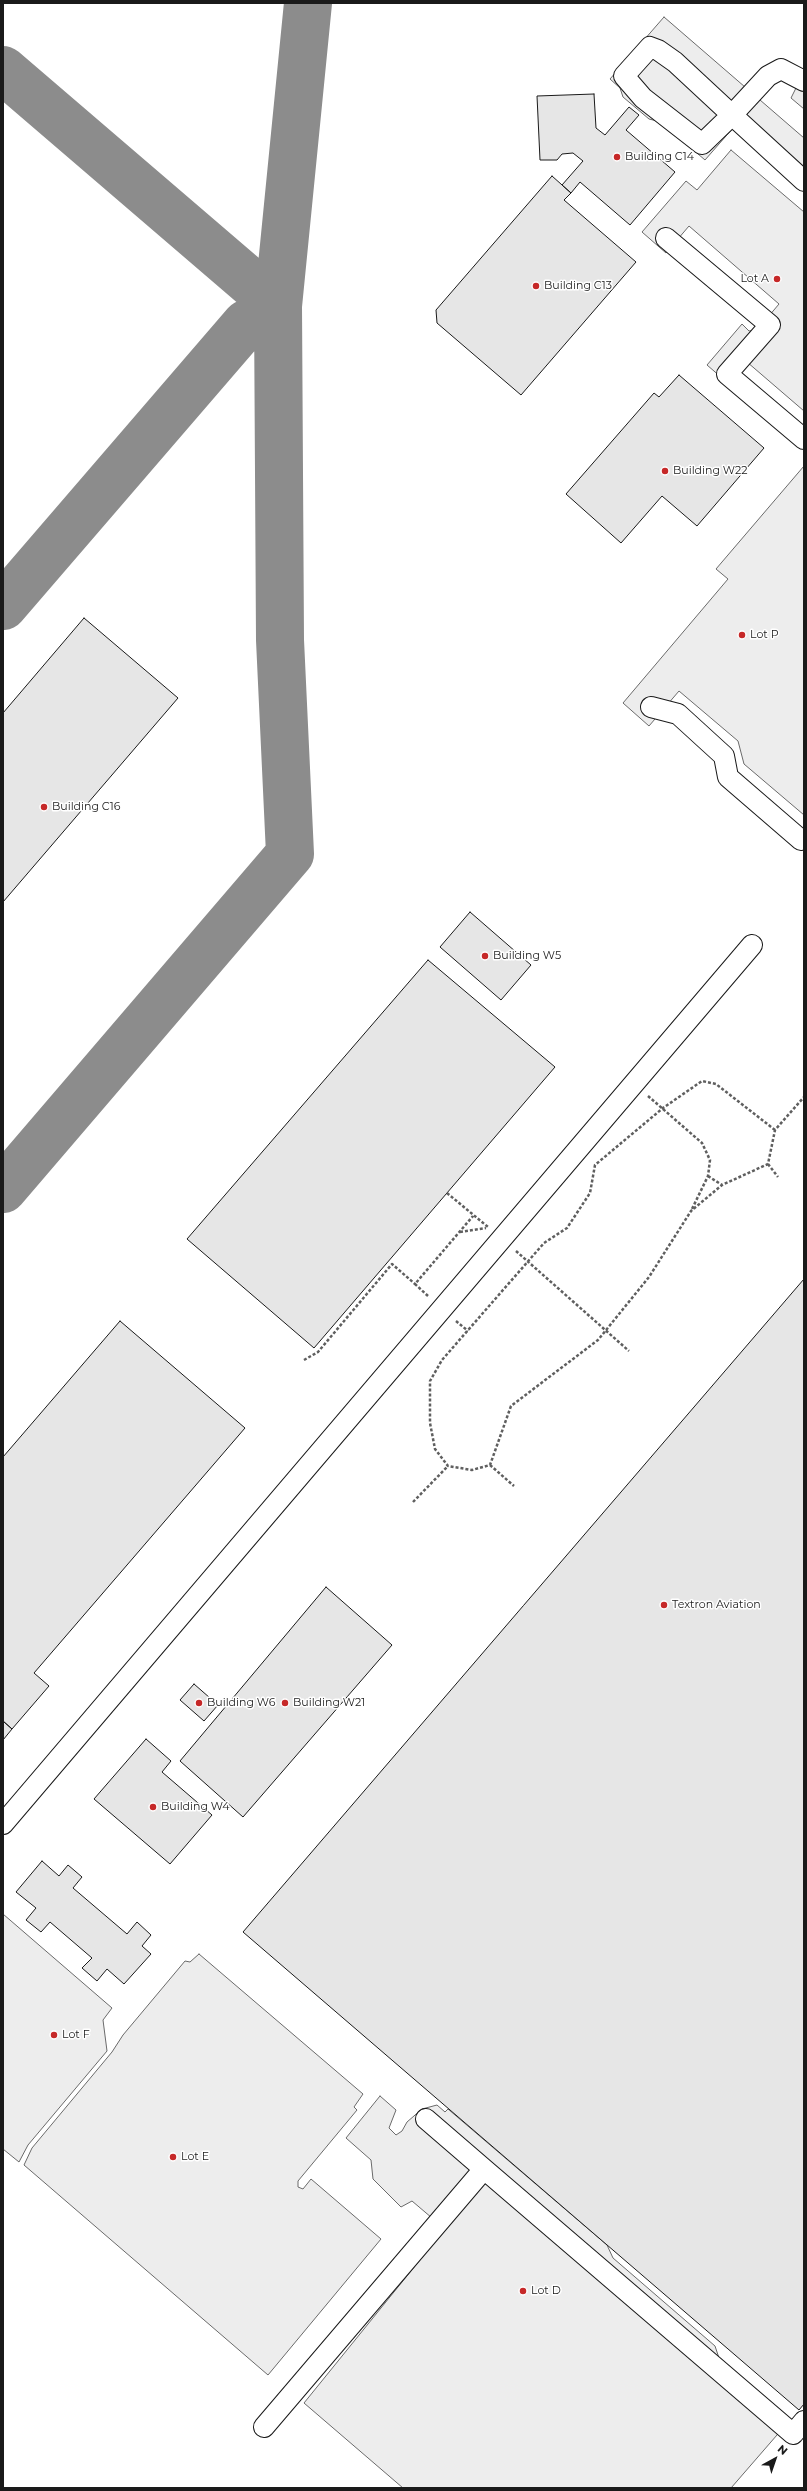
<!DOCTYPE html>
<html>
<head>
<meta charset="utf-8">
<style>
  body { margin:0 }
  #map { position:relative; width:807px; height:2491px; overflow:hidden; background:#fff; font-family:Montserrat,sans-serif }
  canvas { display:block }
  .frame { position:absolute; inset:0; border:4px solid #1a1a1a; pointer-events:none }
  .north { position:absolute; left:755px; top:2439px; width:40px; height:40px; -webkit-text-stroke:3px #fff; paint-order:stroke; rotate:40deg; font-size:11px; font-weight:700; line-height:16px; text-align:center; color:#1a1a1a }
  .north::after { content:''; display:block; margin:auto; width:14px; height:18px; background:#1a1a1a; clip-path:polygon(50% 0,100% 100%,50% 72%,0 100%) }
</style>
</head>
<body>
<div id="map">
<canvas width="807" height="2491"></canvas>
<div class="frame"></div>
<div class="north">N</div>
</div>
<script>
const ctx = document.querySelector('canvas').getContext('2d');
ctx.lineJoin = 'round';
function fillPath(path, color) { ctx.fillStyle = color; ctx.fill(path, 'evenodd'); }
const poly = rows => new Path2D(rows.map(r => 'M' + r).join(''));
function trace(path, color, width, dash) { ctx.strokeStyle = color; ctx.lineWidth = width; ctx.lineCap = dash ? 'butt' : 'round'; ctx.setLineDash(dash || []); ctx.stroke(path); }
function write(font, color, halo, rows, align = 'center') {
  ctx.font = font + ' Montserrat,sans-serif'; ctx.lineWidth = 3; ctx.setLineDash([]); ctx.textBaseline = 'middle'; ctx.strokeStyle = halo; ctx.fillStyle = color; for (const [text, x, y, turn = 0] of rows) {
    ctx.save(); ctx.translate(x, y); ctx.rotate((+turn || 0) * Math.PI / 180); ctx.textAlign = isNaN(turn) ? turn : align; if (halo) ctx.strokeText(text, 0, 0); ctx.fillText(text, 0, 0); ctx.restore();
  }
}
const parking = poly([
  [664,17,804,138,804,190,733,128,705,160,661,122,649,119,623,97,620,88,610,79,664,17],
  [804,72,804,109,791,98,804,72],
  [731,150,804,212,804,411,747,362,729,384,707,365,742,324,749,331,757,330,779,304,689,226,666,253,642,232,686,181,697,190,731,150],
  [804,466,804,815,744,764,738,741,679,691,649,726,623,703,728,579,716,569,804,466],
  [3,1914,112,2008,103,2020,107,2051,28,2145,19,2162,3,2149,3,1914],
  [199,1954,363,2094,354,2107,357,2110,298,2181,298,2187,303,2189,311,2179,381,2239,268,2375,24,2165,32,2148,112,2052,123,2035,185,1961,190,1962,199,1954],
  [380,2096,396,2110,389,2128,396,2135,402,2131,407,2122,422,2109,437,2105,445,2112,448,2109,607,2245,613,2258,715,2346,720,2361,790,2420,731,2488,403,2488,304,2403,445,2229,412,2201,401,2207,373,2179,371,2160,346,2138,380,2096]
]);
const taxiway = poly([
  [3,70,278,306,246,324,3,606],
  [3,1189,290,854,280,640,278,306,308,3]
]);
const building = poly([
  [594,94,596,128,605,135,629,107,639,115,626,130,675,172,630,225,580,182,571,193,562,185,583,161,573,153,562,154,557,160,540,160,537,96,594,94],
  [552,176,571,193,564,200,636,262,521,395,437,323,436,310,552,176],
  [679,375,764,448,697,526,662,496,621,543,566,494,654,393,659,397,679,375],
  [84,618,178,698,3,902,3,713,84,618],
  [470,912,531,965,501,1000,440,947,470,912],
  [428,960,555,1067,314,1348,187,1239,428,960],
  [804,1279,804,2404,799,2410,243,1932,804,1279],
  [120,1321,245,1428,34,1673,49,1686,12,1729,3,1721,3,1457,120,1321],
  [326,1587,392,1645,243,1817,180,1761,326,1587],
  [194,1684,218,1705,204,1721,180,1700,194,1684],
  [3,1721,12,1729,3,1740,3,1721],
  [146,1739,171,1761,162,1772,212,1815,170,1864,94,1799,146,1739],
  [42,1861,59,1876,68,1865,82,1877,73,1888,127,1934,137,1922,151,1935,142,1946,151,1954,124,1984,107,1969,97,1981,82,1968,92,1958,50,1922,41,1932,26,1920,36,1908,16,1892,42,1861]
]);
const path = poly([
  [648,1096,702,1143,710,1160,708,1176,692,1209],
  [775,1130,716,1084,702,1081,663,1108,595,1165,590,1193,567,1228,544,1243,442,1360,430,1381,430,1423,435,1449,448,1466,472,1470,490,1465,511,1406,598,1340,649,1277,691,1211,722,1185,768,1164,775,1130,804,1097],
  [768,1164,778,1177],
  [708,1176,722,1185],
  [447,1193,488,1227],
  [460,1232,486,1228],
  [516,1251,629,1351],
  [428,1296,415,1284,473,1216],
  [456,1321,468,1331],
  [304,1360,318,1352,392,1264,415,1284],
  [490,1465,514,1486],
  [413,1502,448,1466]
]);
const minor = poly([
  [804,81,781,69,768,76,732,115,702,144,643,98,624,76,650,47,658,50,675,62,732,115,804,181],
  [666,238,770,325,727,374,804,439],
  [651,707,678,714,724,756,728,777,801,840],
  [3,1824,752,945],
  [426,2119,484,2169],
  [264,2427,484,2169,793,2434,804,2421]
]);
const markers = [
  [617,157,4,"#c62828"],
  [777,279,4,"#c62828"],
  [536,286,4,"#c62828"],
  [665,471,4,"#c62828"],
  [742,635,4,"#c62828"],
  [44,807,4,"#c62828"],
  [485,956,4,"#c62828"],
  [664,1605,4,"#c62828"],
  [199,1703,4,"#c62828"],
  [285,1703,4,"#c62828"],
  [153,1807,4,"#c62828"],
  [54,2035,4,"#c62828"],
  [173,2157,4,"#c62828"],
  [523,2291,4,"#c62828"]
];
const poiNames = [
  ["Building C14",625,157],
  ["Lot A",769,279,"right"],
  ["Building C13",544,286],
  ["Building W22",673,471],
  ["Lot P",750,635],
  ["Building C16",52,807],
  ["Building W5",493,956],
  ["Textron Aviation",672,1605],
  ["Building W6",207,1703],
  ["Building W21",293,1703],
  ["Building W4",161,1807],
  ["Lot F",62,2035],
  ["Lot E",181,2157],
  ["Lot D",531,2291]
];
fillPath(parking, '#ededed');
trace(parking, '#6a6a6a', 1);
trace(taxiway, '#8c8c8c', 48);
fillPath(building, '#e6e6e6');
trace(building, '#1a1a1a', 1);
trace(minor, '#1a1a1a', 22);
trace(path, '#5f5f5f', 2.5, [3, 2]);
trace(minor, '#fff', 20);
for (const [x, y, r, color] of markers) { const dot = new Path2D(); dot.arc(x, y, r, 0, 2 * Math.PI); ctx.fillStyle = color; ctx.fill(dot); trace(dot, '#fff', 1.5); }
write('11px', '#1a1a1a', '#fff', poiNames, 'left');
</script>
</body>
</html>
